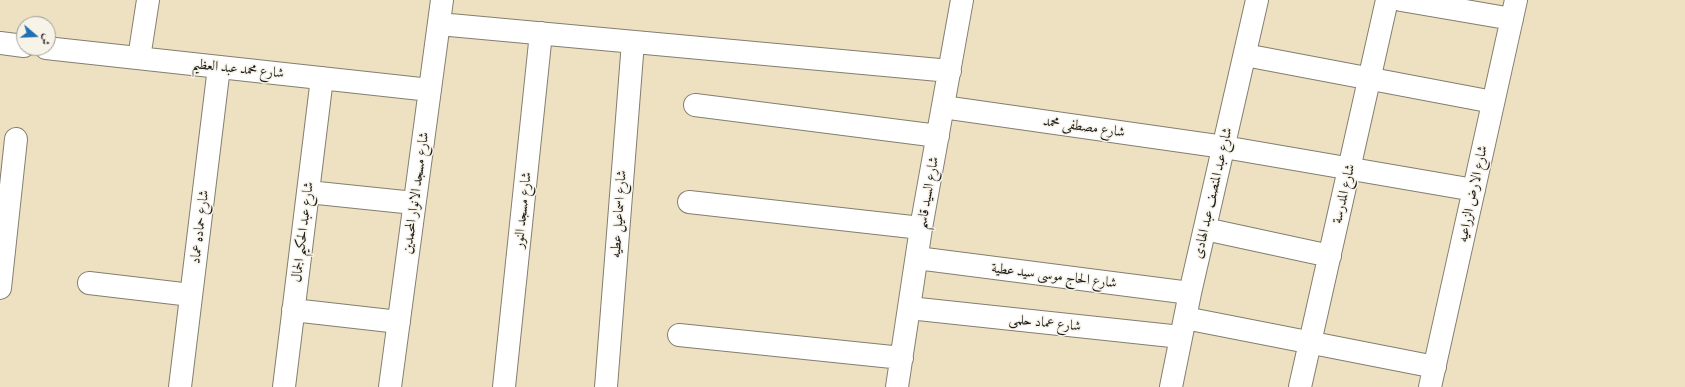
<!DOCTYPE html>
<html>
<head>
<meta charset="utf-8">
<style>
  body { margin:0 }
  #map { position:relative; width:1685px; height:387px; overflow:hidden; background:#ede1c2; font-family:"EB Garamond",Amiri,serif }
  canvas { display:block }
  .north { position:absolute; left:16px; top:16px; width:40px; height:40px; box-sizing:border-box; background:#f7f3e8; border:1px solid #9f9d96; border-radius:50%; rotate:109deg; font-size:11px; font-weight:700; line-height:16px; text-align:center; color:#1c1c1c }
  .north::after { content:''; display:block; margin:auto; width:14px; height:18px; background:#1f6fb2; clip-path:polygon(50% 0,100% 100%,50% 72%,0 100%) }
</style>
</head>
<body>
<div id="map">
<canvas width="1685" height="387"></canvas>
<div class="north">ش</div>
</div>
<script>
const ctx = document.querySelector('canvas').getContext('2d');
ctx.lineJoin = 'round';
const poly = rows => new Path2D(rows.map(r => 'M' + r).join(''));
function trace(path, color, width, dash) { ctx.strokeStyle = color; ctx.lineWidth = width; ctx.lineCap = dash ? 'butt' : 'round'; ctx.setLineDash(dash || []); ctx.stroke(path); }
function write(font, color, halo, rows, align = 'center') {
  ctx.font = font + ' "EB Garamond",Amiri,serif'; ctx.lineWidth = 3; ctx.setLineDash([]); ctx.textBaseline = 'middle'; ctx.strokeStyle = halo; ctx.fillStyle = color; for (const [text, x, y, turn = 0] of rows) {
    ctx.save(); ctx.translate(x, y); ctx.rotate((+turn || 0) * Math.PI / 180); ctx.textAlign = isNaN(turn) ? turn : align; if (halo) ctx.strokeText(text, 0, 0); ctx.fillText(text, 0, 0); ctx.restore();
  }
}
const street = poly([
  [1401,0,1512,19],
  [439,24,950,71],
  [0,43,24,46],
  [46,48,430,90],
  [1245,55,1493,102],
  [139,58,148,0],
  [695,105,938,136],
  [943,107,1224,147,1474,190],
  [308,192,414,203],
  [689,202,921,228],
  [1205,229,1330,256],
  [917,258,1190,293],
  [89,283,191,295],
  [0,288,16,139],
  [909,308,1181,337],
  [293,310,399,322],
  [1185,318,1435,367],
  [679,335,902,358],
  [180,387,219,67],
  [284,387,322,78],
  [390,387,442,0],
  [504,387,541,33],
  [606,387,633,42],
  [897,387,921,228,962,0],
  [1171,387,1190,293,1257,0],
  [1300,387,1387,0],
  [1430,387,1516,0]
]);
const streetNames = [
  ["شارع محمد عبد العظيم",238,69,6],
  ["شارع مصطفى محمد",1084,127,8],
  ["شارع مسجد الانوار المحمدين",416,193,-82],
  ["شارع السيد قاسم",928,193,-80],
  ["شارع عبد المنصف عبد الهادى",1213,193,-77],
  ["شارع المدرسة",1344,194,-77],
  ["شارع الارض الزراعيه",1473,194,-78],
  ["شارع مسجد النور",523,210,-84],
  ["شارع اسماعيل عطيه",619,214,-86],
  ["شارع حماده عماد",200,227,-83],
  ["شارع عبد الحكيم الجمال",303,232,-83],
  ["شارع الحاج موسى سيد عطية",1054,276,7],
  ["شارع عماد حلمى",1045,323,6]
];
trace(street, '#847e6f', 24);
trace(street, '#fff', 22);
write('14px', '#1c1c1c', '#f7f3e8', streetNames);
</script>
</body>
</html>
